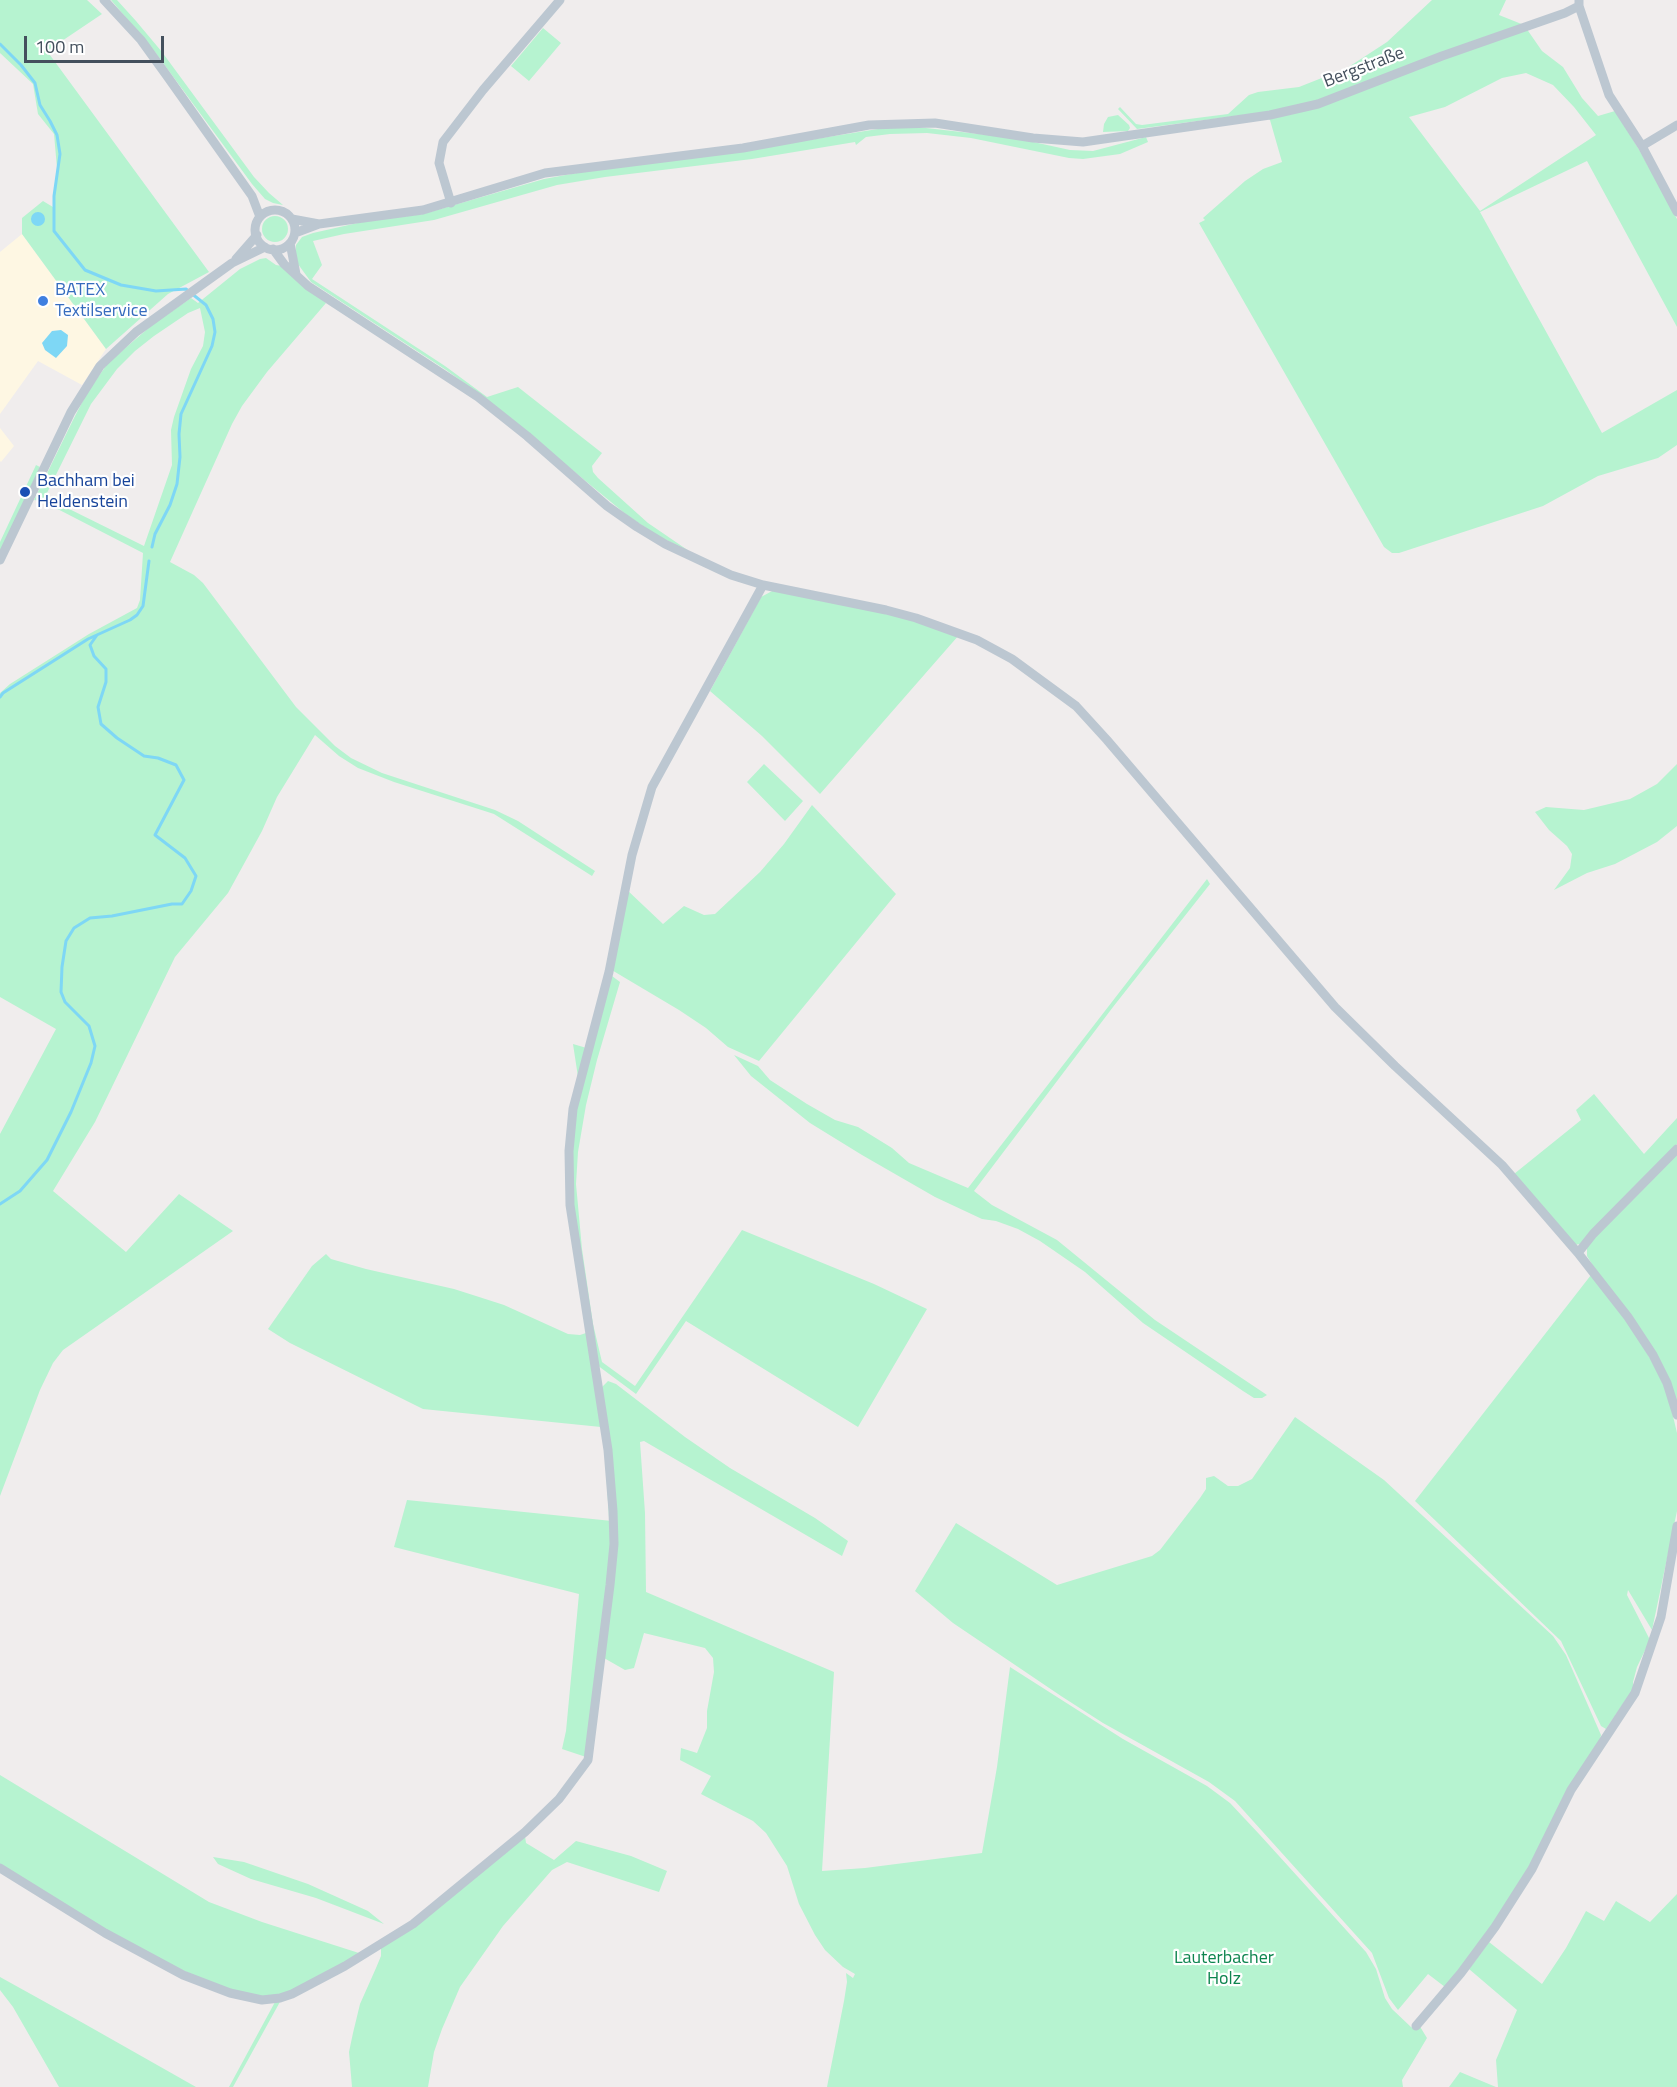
<!DOCTYPE html>
<html>
<head>
<meta charset="utf-8">
<style>
  body { margin:0 }
  #map { position:relative; width:1677px; height:2087px; overflow:hidden; background:#f0eded; font-family:"Titillium Web",sans-serif }
  canvas { display:block }
  .scale { position:absolute; left:24px; top:36px; width:140px; height:27px; box-sizing:border-box; border:3px solid #44505d; border-top:0; padding-left:8px; font-size:18px; line-height:21px; white-space:nowrap; color:#44505d; -webkit-text-stroke:4px #fff; paint-order:stroke }
</style>
</head>
<body>
<div id="map">
<canvas width="1677" height="2087"></canvas>
<div class="scale">100 m</div>
</div>
<script>
const ctx = document.querySelector('canvas').getContext('2d');
ctx.lineJoin = 'round';
function fillPath(path, color) { ctx.fillStyle = color; ctx.fill(path, 'evenodd'); }
const poly = rows => new Path2D(rows.map(r => 'M' + r).join(''));
function trace(path, color, width, dash) { ctx.strokeStyle = color; ctx.lineWidth = width; ctx.lineCap = dash ? 'butt' : 'round'; ctx.setLineDash(dash || []); ctx.stroke(path); }
function write(font, color, halo, rows, align = 'center') {
  ctx.font = font + ' "Titillium Web",sans-serif'; ctx.lineWidth = 4.5; ctx.setLineDash([]); ctx.textBaseline = 'middle'; ctx.strokeStyle = halo; ctx.fillStyle = color; for (const [text, x, y, turn = 0] of rows) {
    ctx.save(); ctx.translate(x, y); ctx.rotate((+turn || 0) * Math.PI / 180); ctx.textAlign = isNaN(turn) ? turn : align; if (halo) ctx.strokeText(text, 0, 0); ctx.fillText(text, 0, 0); ctx.restore();
  }
}
const commercial = poly([
  [22,234,106,349,82,385,38,361,0,414,0,252],
  [0,428,14,446,1,462,0,461]
]);
const green = poly([
  [0,0,87,0,102,14,47,51,209,272,168,294,106,349,22,234,22,218,43,201,53,207,57,168,54,134,38,114,33,84,0,53],
  [111,0,117,0,136,21,162,52,254,177,269,193,283,205,273,203,265,199,252,184,155,52],
  [1432,0,1506,0,1499,15,1524,25,1542,51,1563,67,1582,98,1598,116,1615,111,1640,151,1677,219,1677,327,1587,161,1480,212,1602,433,1677,390,1677,445,1658,458,1598,476,1543,506,1399,553,1392,553,1384,547,1199,223,1205,220,1203,218,1245,181,1263,169,1282,162,1270,120,1258,113,1137,129,1118,109,1120,107,1136,124,1142,125,1228,114,1249,95,1258,92,1299,87,1347,68,1387,42],
  [1526,73,1553,85,1574,107,1596,135,1480,211,1409,117,1445,107,1502,78],
  [543,28,561,43,529,81,511,66],
  [1118,115,1129,125,1130,128,1128,131,1103,132,1104,124,1108,117],
  [884,128,926,128,1015,138,1070,150,1093,151,1146,137,1148,142,1120,154,1083,159,1069,158,971,138,927,133,890,134,866,137,856,145,855,142,752,159,605,177,557,185,434,220,344,234,313,241,322,265,312,279,445,366,487,397,518,387,602,453,592,466,593,472,598,478,648,523,689,551,658,536,628,516,486,399,446,370,311,282,295,260,296,245,302,237,313,233,362,222,423,214,544,179,598,169,708,156],
  '262 229a13 13 0 1 1 26 0a13 13 0 1 1-26 0Z',
  [266,258,276,265,282,266,326,303,267,372,242,406,232,424,170,562,194,575,203,583,296,707,335,746,351,758,382,773,495,810,518,821,595,871,592,876,494,814,394,782,358,768,339,756,315,735,277,797,262,831,228,893,175,957,95,1122,53,1191,126,1252,179,1194,233,1231,63,1350,53,1363,40,1390,0,1496,0,1134,56,1029,0,997,0,693,10,684,89,634,137,608,140,600,143,553,42,501,34,500,73,420,88,391,108,363,152,325,191,298,198,303,240,269,260,259],
  [200,308,205,332,203,346,191,369,174,417,171,430,172,465,144,546,45,497,91,404,117,369,135,351,154,336,188,313],
  [36,465,40,467,0,552,0,542],
  [774,590,894,615,959,635,820,794,762,736,710,691,761,597],
  [764,764,803,801,785,821,747,782],
  [1677,764,1677,826,1657,842,1615,864,1587,873,1554,890,1570,868,1572,854,1567,846,1549,830,1535,812,1546,807,1584,810,1630,799,1657,784],
  [812,805,896,894,759,1061,728,1047,706,1028,679,1010,610,969,626,889,663,924,684,906,704,915,715,914,760,872,784,844],
  [1207,879,1210,884,1113,1007,974,1191,992,1205,1057,1240,1155,1320,1267,1395,1262,1398,1254,1398,1243,1391,1143,1323,1085,1272,1040,1241,1018,1229,996,1221,982,1219,935,1197,862,1155,810,1123,751,1076,734,1055,758,1066,770,1080,807,1104,835,1120,858,1127,892,1148,909,1163,968,1188],
  [612,976,620,982,597,1060,586,1105,578,1152,576,1184,582,1249,593,1324,602,1362,635,1386,742,1230,874,1284,927,1309,858,1427,686,1321,636,1394,597,1365,572,1199,571,1161,578,1077,573,1044,590,1049],
  [1594,1094,1644,1154,1677,1118,1677,1144,1580,1244,1574,1245,1514,1174,1581,1120,1576,1110],
  [1677,1152,1677,1402,1587,1256,1587,1247,1597,1234],
  [326,1254,331,1259,366,1269,454,1289,476,1296,504,1305,568,1334,580,1335,586,1333,601,1427,423,1409,290,1343,268,1329,312,1266],
  [1591,1275,1631,1326,1656,1368,1668,1395,1677,1433,1677,1511,1652,1630,1628,1590,1627,1595,1650,1640,1637,1667,1633,1682,1633,1689,1606,1729,1601,1726,1561,1641,1415,1501],
  [608,1381,616,1384,685,1437,730,1468,815,1518,848,1541,842,1556,644,1441,640,1442,645,1513,646,1592,834,1672,822,1871,865,1868,982,1853,997,1767,1010,1667,1123,1739,1207,1786,1230,1803,1260,1835,1366,1952,1376,1969,1385,1998,1392,2009,1411,2027,1416,2029,1419,2025,1427,2038,1402,2080,1403,2087,827,2087,844,2001,847,1982,846,1973,853,1978,855,1974,843,1967,825,1950,815,1935,799,1904,787,1866,766,1833,753,1821,701,1794,711,1776,680,1760,681,1748,697,1753,707,1728,707,1711,714,1672,713,1658,705,1648,644,1633,634,1668,625,1670,604,1658,613,1583,601,1388],
  [1295,1417,1384,1480,1553,1636,1566,1655,1601,1735,1600,1740,1502,1914,1445,1987,1428,1974,1398,2010,1389,1998,1372,1953,1235,1801,1209,1782,1103,1723,1061,1696,953,1623,915,1591,956,1523,1057,1585,1152,1556,1160,1550,1200,1498,1206,1489,1206,1478,1214,1476,1228,1486,1238,1486,1252,1479],
  [407,1500,612,1521,607,1593,586,1757,562,1749,566,1731,579,1594,394,1547],
  [0,1775,209,1902,262,1922,362,1954,311,1983,271,1998,231,1992,142,1952,0,1866],
  [525,1836,526,1843,554,1860,576,1841,631,1856,667,1871,659,1892,567,1862,552,1870,503,1926,460,1987,442,2029,434,2052,428,2087,352,2087,349,2052,353,2033,360,2004,376,1968,381,1956,381,1947],
  [213,1857,244,1862,308,1884,368,1911,384,1924,316,1898,251,1879,218,1864],
  [1677,1894,1677,2087,1498,2087,1496,2060,1517,2010,1469,1969,1489,1942,1542,1984,1566,1948,1586,1911,1604,1921,1616,1901,1650,1922],
  [0,1977,83,2023,196,2087,59,2087,13,2007,0,1990],
  [281,2000,233,2087,229,2087,275,2002],
  [1460,2072,1496,2087,1449,2087]
]);
const water = poly([
  '31 219a7 7 0 1 1 14 0a7 7 0 1 1-14 0Z',
  [61,330,68,335,67,346,56,358,45,350,42,343,52,331]
]);
const stream = poly([
  [0,44,21,65,35,83,40,105,50,121,57,135,60,154,54,196,54,231,85,270,121,285,156,291,186,289,206,305,213,319,215,332,212,346,181,414,179,434,180,457,177,484,170,505,155,534,152,547],
  [0,697,3,693,88,639,130,620,137,615,143,606,149,561],
  [0,1204,20,1191,47,1160,71,1112,91,1063,95,1046,89,1026,65,1002,61,992,62,967,66,941,74,928,90,918,112,916,172,904,182,904,191,891,196,876,185,858,155,835,184,780,176,765,158,758,144,756,117,738,101,724,98,707,106,682,106,669,94,656,90,645,97,635]
]);
const street = poly([
  [104,0,141,40,167,76,252,196,260,217],
  [1579,0,1579,6,1609,95,1642,146,1677,212],
  [1642,146,1677,125],
  [451,203,439,163,443,142,483,90,560,0],
  '255 230a20 20 0 1 1 40 0a20 20 0 1 1-40 0Z',
  [292,219,319,224],
  [295,233,319,224,423,210,545,173,743,148,869,125,935,123,1033,138,1083,142,1270,115,1318,104,1442,56,1565,13,1579,6],
  [290,243,296,274],
  [273,249,284,264,308,286,478,397,527,436,607,506,637,527,665,544,731,575,763,585,886,610,916,618,977,640,1012,659,1076,706,1107,740,1335,1007,1395,1066,1502,1165,1578,1253,1628,1317,1653,1355,1667,1383,1677,1415],
  [236,259,257,235],
  [0,560,71,412,100,366,136,332,232,263,265,247],
  [1578,1253,1593,1234,1677,1149],
  [0,1868,105,1933,183,1975,230,1993,262,2000,280,1998,292,1994,345,1966,413,1924,525,1832,559,1799,588,1760,610,1585,614,1544,613,1511,608,1450,570,1205,569,1151,573,1109,609,972,632,855,652,787,763,585],
  [1416,2026,1461,1973,1495,1927,1532,1869,1571,1790,1635,1693,1661,1617,1677,1526]
]);
const markers = [
  [43,301,6,"#3f7fe0"],
  [25,492,6,"#1a4fb4"]
];
const streetNames = [
  ["Bergstraße",1364,68,-21]
];
const shopNames = [
  ["BATEX",55,291],
  ["Textilservice",55,312]
];
const transitNames = [
  ["Bachham bei",37,482],
  ["Heldenstein",37,503]
];
const parkNames = [
  ["Lauterbacher",1224,1959],
  ["Holz",1224,1980]
];
fillPath(commercial, '#fef7e3');
fillPath(green, '#b6f3d0');
fillPath(water, '#7ed7f5');
trace(stream, '#7ed7f5', 3);
trace(street, '#bcc7d1', 9);
for (const [x, y, r, color] of markers) { const dot = new Path2D(); dot.arc(x, y, r, 0, 2 * Math.PI); ctx.fillStyle = color; ctx.fill(dot); trace(dot, '#fff', 2); }
write('18px', '#44505d', '#fff', streetNames);
write('18px', '#366cbe', '#fff', shopNames, 'left');
write('18px', '#164399', '#fff', transitNames, 'left');
write('18px', '#0d854f', '#fff', parkNames);
</script>
</body>
</html>
